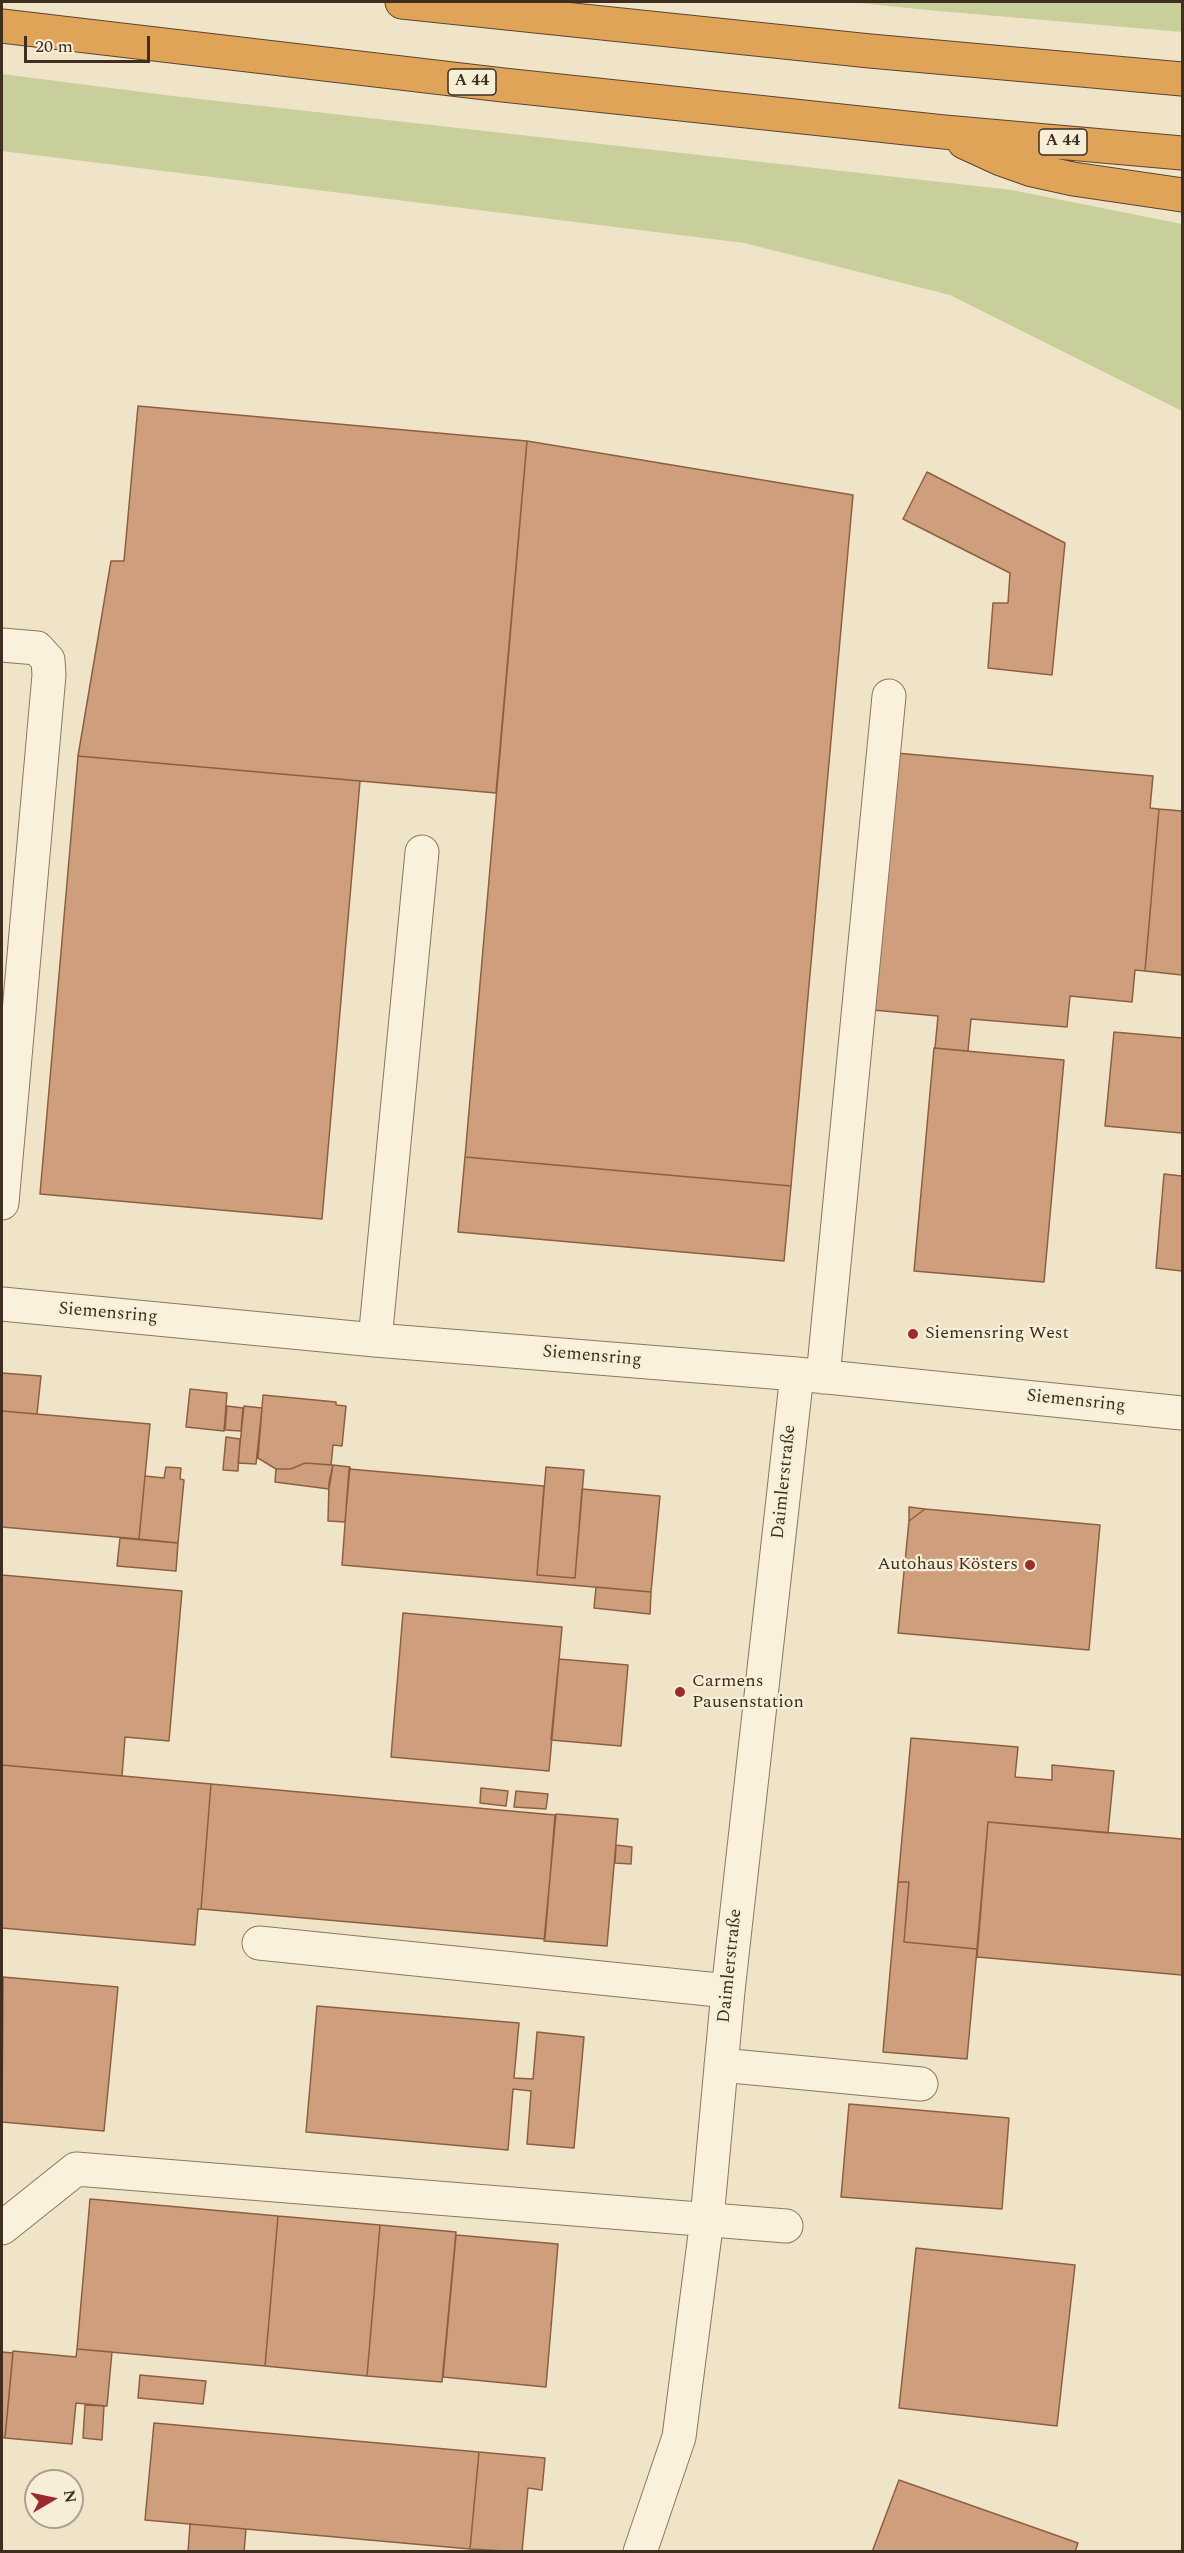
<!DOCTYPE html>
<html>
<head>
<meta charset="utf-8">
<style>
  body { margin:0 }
  #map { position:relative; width:1184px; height:2553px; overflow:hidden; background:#f0e4c8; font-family:Spectral,serif }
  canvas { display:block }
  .frame { position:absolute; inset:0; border:3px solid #3d2e20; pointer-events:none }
  .north { position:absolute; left:24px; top:2469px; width:60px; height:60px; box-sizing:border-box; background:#f7eed8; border:2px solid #ada18e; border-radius:50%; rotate:81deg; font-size:16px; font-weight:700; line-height:24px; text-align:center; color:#3d2e20 }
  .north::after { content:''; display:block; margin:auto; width:21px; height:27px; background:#9e2a2b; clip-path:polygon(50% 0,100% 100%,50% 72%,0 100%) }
  .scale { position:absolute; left:24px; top:36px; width:126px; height:27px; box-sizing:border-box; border:3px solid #3d2e20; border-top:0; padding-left:8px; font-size:18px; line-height:21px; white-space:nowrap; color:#3d2e20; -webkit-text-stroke:4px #f7eed8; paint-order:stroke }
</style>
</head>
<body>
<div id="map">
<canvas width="1184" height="2553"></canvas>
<div class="frame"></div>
<div class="north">N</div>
<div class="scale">20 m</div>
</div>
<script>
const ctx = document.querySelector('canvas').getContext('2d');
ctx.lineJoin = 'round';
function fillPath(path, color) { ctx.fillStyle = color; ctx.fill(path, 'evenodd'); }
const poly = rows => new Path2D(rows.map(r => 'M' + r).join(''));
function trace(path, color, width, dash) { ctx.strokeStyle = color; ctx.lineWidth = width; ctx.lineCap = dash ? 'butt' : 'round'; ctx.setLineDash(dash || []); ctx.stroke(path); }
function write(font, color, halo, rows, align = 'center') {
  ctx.font = font + ' Spectral,serif'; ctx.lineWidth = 4.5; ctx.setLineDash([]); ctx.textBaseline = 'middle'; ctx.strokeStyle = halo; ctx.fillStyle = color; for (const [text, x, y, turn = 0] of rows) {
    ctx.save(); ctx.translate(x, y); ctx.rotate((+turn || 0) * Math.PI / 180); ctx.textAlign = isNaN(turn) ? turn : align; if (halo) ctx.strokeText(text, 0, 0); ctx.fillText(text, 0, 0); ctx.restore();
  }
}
const green = poly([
  [850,2,1182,2,1182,32,927,10],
  [2,74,173,96,1012,190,1182,224,1182,411,950,295,744,243,2,151]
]);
const building = poly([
  [138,406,527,441,496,793,78,756,111,561,124,561,138,406],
  [527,441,853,495,791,1186,465,1157,527,441],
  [927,472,1065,543,1052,675,988,668,993,603,1008,603,1010,573,903,519,927,472],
  [896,753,1153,776,1150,808,1159,809,1145,971,1135,970,1132,1002,1070,996,1067,1027,971,1019,968,1051,935,1048,938,1016,873,1010,896,753],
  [78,756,360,781,322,1219,40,1194,78,756],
  [1159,809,1182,811,1182,975,1145,971,1159,809],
  [1114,1032,1182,1038,1182,1133,1105,1126,1114,1032],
  [934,1048,1064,1060,1044,1282,914,1271,934,1048],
  [465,1157,791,1186,784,1261,458,1232,465,1157],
  [1164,1174,1182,1176,1182,1271,1156,1268,1164,1174],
  [2,1373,41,1376,37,1414,2,1411,2,1373],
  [190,1389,227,1393,224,1431,186,1427,190,1389],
  [263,1395,336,1402,336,1405,346,1406,342,1446,333,1445,331,1465,305,1463,291,1469,276,1469,258,1458,263,1395],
  [227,1406,243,1408,241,1431,225,1430,227,1406],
  [244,1406,262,1408,256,1464,238,1463,244,1406],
  [2,1411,150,1424,139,1539,2,1527,2,1411],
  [226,1437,240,1439,238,1471,223,1470,226,1437],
  [305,1463,333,1465,329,1489,275,1482,276,1469,291,1469,305,1463],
  [333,1465,350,1467,345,1522,328,1521,329,1483,333,1465],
  [166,1467,181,1468,180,1479,184,1480,178,1543,139,1539,145,1476,164,1478,166,1467],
  [546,1467,584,1470,575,1578,537,1575,546,1467],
  [349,1469,544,1486,537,1575,575,1578,582,1489,660,1496,651,1592,342,1565,349,1469],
  [909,1507,925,1509,909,1521,909,1507],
  [925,1509,1100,1525,1089,1650,898,1633,909,1521,925,1509],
  [120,1538,178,1543,176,1571,117,1566,120,1538],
  [2,1575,182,1591,169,1741,125,1737,122,1776,2,1765,2,1575],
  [596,1587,651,1592,650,1614,594,1608,596,1587],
  [403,1613,562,1627,549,1771,391,1757,403,1613],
  [559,1659,628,1665,621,1746,551,1740,559,1659],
  [911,1738,1018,1747,1015,1777,1052,1780,1052,1765,1114,1771,1108,1833,988,1822,977,1949,904,1942,909,1882,898,1882,911,1738],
  [2,1765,211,1784,201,1909,198,1909,195,1945,2,1928,2,1765],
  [211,1784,555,1815,545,1939,201,1909,211,1784],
  [481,1788,508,1791,506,1806,480,1803,481,1788],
  [516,1791,548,1794,546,1809,514,1807,516,1791],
  [556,1814,618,1819,607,1946,544,1941,556,1814],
  [988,1822,1182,1839,1182,1975,977,1957,988,1822],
  [616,1845,632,1847,631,1864,615,1863,616,1845],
  [898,1882,909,1882,904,1942,977,1949,967,2059,883,2052,898,1882],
  [3,1977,118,1987,104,2131,2,2122,3,1977],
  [317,2006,519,2023,514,2078,533,2079,537,2032,584,2037,574,2148,527,2144,531,2091,513,2089,508,2150,306,2132,317,2006],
  [849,2104,1009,2118,1002,2209,841,2197,849,2104],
  [90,2199,278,2216,265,2366,77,2349,90,2199],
  [278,2216,380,2225,367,2376,265,2366,278,2216],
  [380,2225,456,2232,442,2382,367,2376,380,2225],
  [456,2235,558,2244,546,2387,443,2377,456,2235],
  [916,2248,1075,2265,1057,2426,899,2408,916,2248],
  [77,2349,112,2352,107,2406,76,2403,72,2444,5,2438,13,2351,76,2357,77,2349],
  [2,2352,13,2353,5,2438,2,2437,2,2352],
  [140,2375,206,2381,203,2404,138,2398,140,2375],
  [85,2405,104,2406,102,2440,83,2438,85,2405],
  [154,2423,479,2452,470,2549,145,2520,154,2423],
  [479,2452,545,2458,542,2490,528,2488,522,2552,470,2549,479,2452],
  [899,2480,1078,2543,1075,2552,872,2552,899,2480],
  [190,2524,246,2529,244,2552,188,2552,190,2524]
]);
const minor = poly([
  [2,645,37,648,48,660,49,675,2,1203],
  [2,1304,375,1340,797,1374,1182,1413],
  [375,1340,422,852],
  [823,1377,889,696],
  [259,1943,728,1991],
  [721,2065,921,2084],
  [2,2228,76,2169,786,2226],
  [640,2552,679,2437,707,2219,728,1991,797,1374]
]);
const highway = poly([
  [402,2,870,51,1182,79],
  [2,26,503,85,944,132,1182,153],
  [964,142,1001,159,1032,170,1073,179,1182,195]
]);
const markers = [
  [913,1334,6,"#9e2a2b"],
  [1030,1565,6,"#9e2a2b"],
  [680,1692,6,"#9e2a2b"]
];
const shields = [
  [472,82,48],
  [1063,142,48]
];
const shieldNames = [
  ["A 44",472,82],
  ["A 44",1063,142]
];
const streetNames = [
  ["Siemensring",108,1314,5],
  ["Siemensring",592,1357,5],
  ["Siemensring",1076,1402,6],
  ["Daimlerstraße",785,1482,-84],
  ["Daimlerstraße",731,1966,-84]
];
const poiNames = [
  ["Siemensring West",925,1334],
  ["Autohaus Kösters",1018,1565,"right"],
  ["Carmens",692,1682],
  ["Pausenstation",692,1703]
];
fillPath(green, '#c9cf9b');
fillPath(building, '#cf9f7d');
trace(building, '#8d5f41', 1.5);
trace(minor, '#8d765c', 35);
trace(highway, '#5b4430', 35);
trace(minor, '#faf1dc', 33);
trace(highway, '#e0a458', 33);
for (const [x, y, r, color] of markers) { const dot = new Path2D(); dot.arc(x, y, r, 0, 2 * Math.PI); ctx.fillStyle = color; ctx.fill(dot); trace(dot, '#f7eed8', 2); }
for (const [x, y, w] of shields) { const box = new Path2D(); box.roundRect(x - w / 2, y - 13, w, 26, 4.5); ctx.fillStyle = '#f7eed8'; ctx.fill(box); trace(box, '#3d2e20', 1.5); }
write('bold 16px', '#3d2e20', null, shieldNames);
write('18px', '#3d2e20', '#f7eed8', streetNames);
write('18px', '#3d2e20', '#f7eed8', poiNames, 'left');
</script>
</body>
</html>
